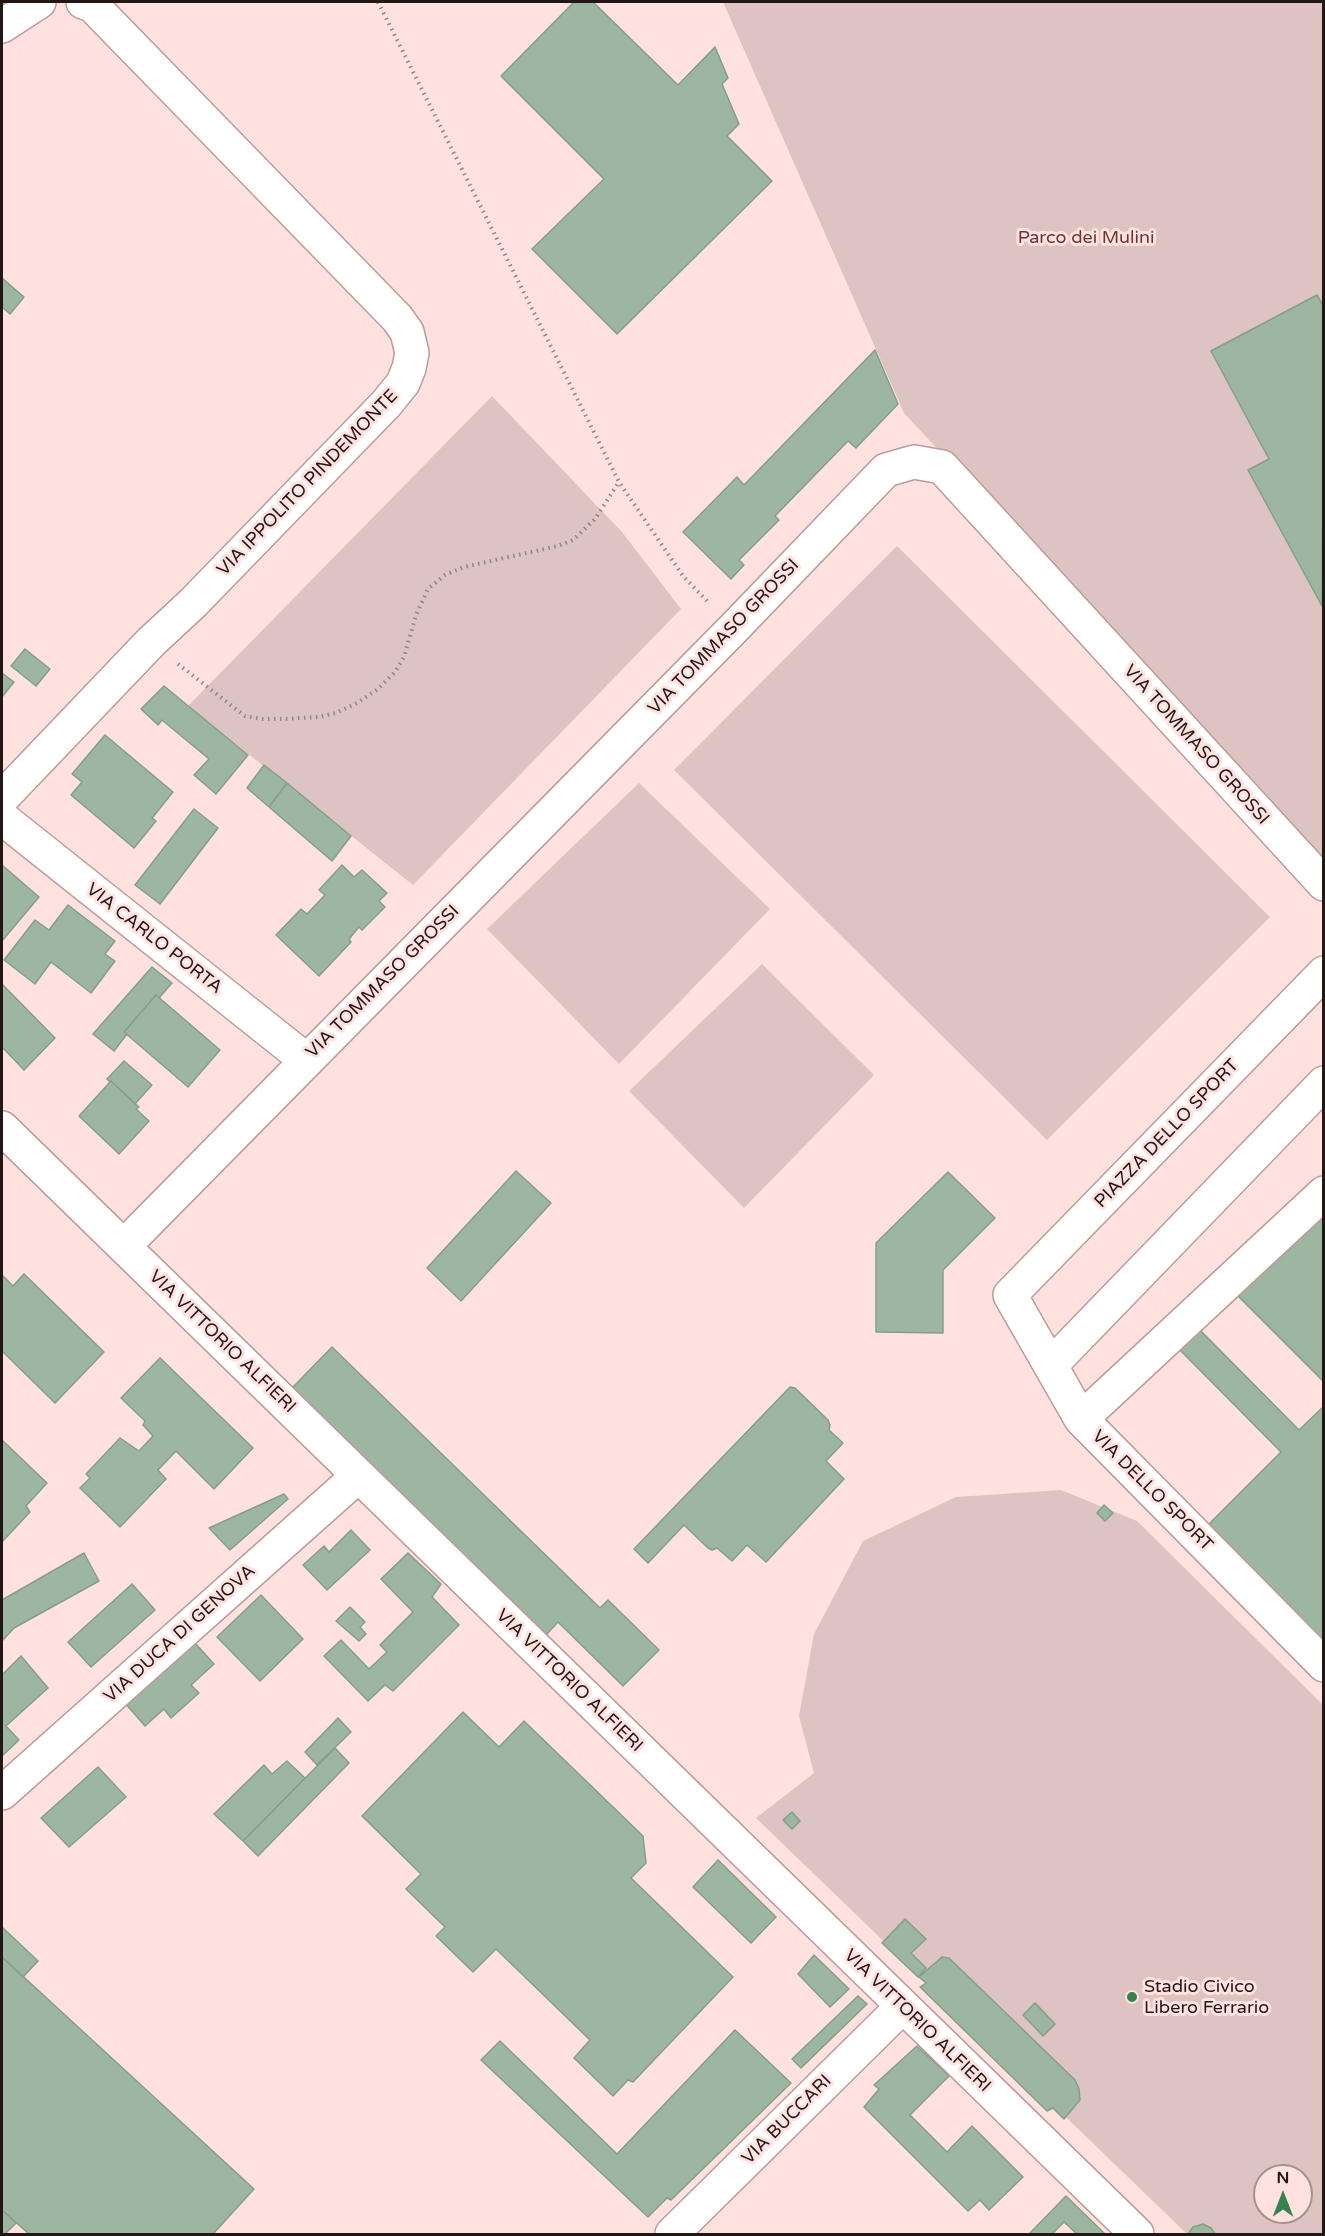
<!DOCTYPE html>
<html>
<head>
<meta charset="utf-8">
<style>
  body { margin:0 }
  #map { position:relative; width:1325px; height:2236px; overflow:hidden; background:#ffe2e0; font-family:"Varela Round",sans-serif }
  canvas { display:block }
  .frame { position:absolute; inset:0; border:3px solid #231716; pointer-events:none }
  .north { position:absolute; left:1253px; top:2164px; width:60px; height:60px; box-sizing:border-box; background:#ffe2e0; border:2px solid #a7918f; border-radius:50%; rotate:0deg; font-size:16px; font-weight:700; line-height:24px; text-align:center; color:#231716 }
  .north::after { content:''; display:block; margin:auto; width:21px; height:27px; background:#368250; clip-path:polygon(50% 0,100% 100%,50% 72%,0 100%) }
</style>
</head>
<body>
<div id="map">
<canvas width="1325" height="2236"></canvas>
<div class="frame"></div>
<div class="north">N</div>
</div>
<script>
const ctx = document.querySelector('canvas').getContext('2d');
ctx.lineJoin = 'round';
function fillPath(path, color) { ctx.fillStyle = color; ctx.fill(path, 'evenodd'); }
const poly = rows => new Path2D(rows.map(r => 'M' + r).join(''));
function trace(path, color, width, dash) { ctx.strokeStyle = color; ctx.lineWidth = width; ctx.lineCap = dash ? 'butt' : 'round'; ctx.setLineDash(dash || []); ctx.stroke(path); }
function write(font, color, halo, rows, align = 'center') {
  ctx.font = font + ' "Varela Round",sans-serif'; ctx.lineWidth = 6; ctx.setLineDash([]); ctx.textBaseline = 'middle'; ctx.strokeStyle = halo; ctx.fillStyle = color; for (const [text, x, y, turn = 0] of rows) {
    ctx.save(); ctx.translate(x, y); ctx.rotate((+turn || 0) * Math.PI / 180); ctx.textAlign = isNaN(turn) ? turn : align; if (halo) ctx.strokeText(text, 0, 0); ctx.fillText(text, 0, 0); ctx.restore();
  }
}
const green = poly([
  [723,2,1323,2,1323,864,904,413],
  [492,396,622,532,681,609,413,885,188,706],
  [897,546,1270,917,1047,1140,674,770],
  [639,783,770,909,619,1064,487,929],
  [762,964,874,1075,744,1208,629,1091],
  [1061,1490,1137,1521,1323,1705,1323,2234,1187,2234,756,1818,814,1773,799,1716,814,1634,863,1541,956,1497],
  [1265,2176,1301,2176,1301,2212,1265,2212]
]);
const building = poly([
  [574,2,593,2,678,85,715,47,728,78,722,84,739,124,727,136,772,181,617,334,532,249,604,179,501,76,574,2],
  [2,278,24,297,10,314,2,307,2,278],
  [1317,295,1324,307,1322,606,1248,470,1269,459,1211,351,1317,295],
  [875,350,898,404,856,448,848,441,775,516,779,520,739,560,744,565,731,579,683,532,737,477,744,485,875,350],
  [25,649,50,669,36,686,11,666,25,649],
  [2,673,14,682,2,697,2,673],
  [164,686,248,755,216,794,194,775,209,759,162,720,158,725,141,709,164,686],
  [105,735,173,792,152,818,156,821,134,848,71,795,82,782,72,774,105,735],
  [264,765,287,783,269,807,247,788,264,765],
  [287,783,351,836,332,861,269,807,287,783],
  [194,809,218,828,160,904,135,885,194,809],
  [2,865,39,897,2,941,2,865],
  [342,865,354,877,362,870,387,893,379,901,385,907,362,930,359,927,349,939,351,942,319,976,276,935,301,909,307,914,325,895,319,890,342,865],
  [68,905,115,941,105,954,115,961,91,993,51,962,35,984,4,960,35,920,49,930,68,905],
  [152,967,172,983,159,998,156,995,124,1032,127,1034,114,1051,93,1034,152,967],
  [2,984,55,1038,24,1070,2,1047,2,984],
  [156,995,220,1050,188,1087,124,1032,156,995],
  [124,1061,152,1085,135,1104,111,1081,110,1082,107,1079,124,1061],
  [111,1081,139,1107,136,1109,149,1121,119,1154,79,1116,111,1081],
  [516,1171,551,1203,461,1301,427,1268,516,1171],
  [948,1172,995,1218,943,1270,943,1333,876,1332,876,1243,948,1172],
  [1324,1200,1324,1382,1232,1290,1324,1200],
  [24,1274,104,1352,55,1403,2,1351,2,1275,13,1286,24,1274],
  [1199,1329,1299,1430,1324,1406,1324,1655,1201,1532,1281,1452,1179,1349,1199,1329],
  [332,1347,600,1608,608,1600,659,1650,623,1686,558,1622,546,1635,292,1388,332,1347],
  [160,1358,253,1448,214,1489,176,1451,158,1470,166,1479,120,1527,80,1488,90,1478,86,1474,120,1438,139,1451,153,1436,143,1425,145,1421,121,1398,160,1358],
  [790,1387,795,1388,828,1420,830,1425,829,1430,843,1443,826,1461,844,1479,766,1562,747,1545,732,1561,717,1548,712,1550,708,1548,684,1525,648,1563,634,1549,790,1387],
  [2,1440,47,1483,26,1506,30,1512,2,1542,2,1440],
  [284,1494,288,1499,230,1550,209,1528,284,1494],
  [1104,1505,1113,1513,1105,1521,1097,1513,1104,1505],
  [351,1530,370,1550,327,1590,303,1565,324,1546,329,1552,351,1530],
  [84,1553,99,1581,14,1628,2,1641,2,1600,84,1553],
  [408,1553,441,1584,432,1597,459,1625,393,1691,385,1685,368,1701,324,1656,341,1640,369,1669,387,1652,380,1645,413,1612,381,1579,408,1553],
  [132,1584,155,1610,91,1667,68,1642,132,1584],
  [261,1595,303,1639,260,1681,217,1637,261,1595],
  [350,1607,365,1622,360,1627,366,1634,359,1641,336,1621,350,1607],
  [194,1642,214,1664,191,1685,199,1693,171,1718,164,1709,145,1726,125,1703,194,1642],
  [21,1656,48,1688,6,1726,19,1740,2,1756,2,1675,21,1656],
  [463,1712,499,1747,524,1721,643,1836,646,1863,631,1878,733,1977,633,2082,628,2080,613,2096,574,2058,590,2040,496,1949,473,1972,436,1936,445,1927,406,1889,421,1874,362,1816,463,1712],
  [338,1718,351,1732,317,1765,305,1752,338,1718],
  [335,1748,349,1763,258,1856,243,1841,335,1748],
  [287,1761,305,1778,243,1841,214,1814,264,1765,272,1774,287,1761],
  [98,1767,126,1797,69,1847,41,1818,98,1767],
  [792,1812,800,1821,792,1829,783,1820,792,1812],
  [718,1860,776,1917,751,1943,693,1887,718,1860],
  [905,1919,926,1939,911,1953,926,1968,918,1977,882,1943,905,1919],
  [2,1927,38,1961,23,1977,2,1957,2,1927],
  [814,1955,849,1989,830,2007,798,1974,814,1955],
  [2,1957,254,2189,213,2234,29,2234,2,2210,2,1957],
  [942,1957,949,1958,1075,2080,1079,2089,1080,2100,1064,2119,1053,2108,1047,2111,920,1987,926,1983,919,1977,942,1957],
  [858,1996,867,2004,801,2068,792,2059,858,1996],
  [1035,2003,1055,2024,1043,2036,1023,2015,1035,2003],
  [735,2030,791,2083,671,2200,667,2198,648,2217,481,2060,500,2041,617,2154,735,2030],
  [917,2046,949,2076,910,2115,947,2152,972,2126,1023,2177,989,2210,980,2200,968,2211,864,2107,879,2089,874,2085,917,2046],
  [1066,2196,1105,2234,1077,2234,1064,2222,1052,2234,1029,2234,1066,2196],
  [2,2210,16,2223,5,2234,2,2234,2,2210],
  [1203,2224,1211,2228,1215,2234,1188,2234,1193,2227,1203,2224]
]);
const path = poly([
  [378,2,619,482,683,576,710,604],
  [178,664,245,716,262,719,284,719,319,717,336,713,357,703,378,689,395,672,404,657,416,615,428,589,445,575,464,567,558,546,573,540,595,519,619,482]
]);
const minor = poly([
  [2,26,39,2],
  [2,798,151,642,193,603,386,404,403,383,409,368,412,353,407,332,397,318,92,5,83,2],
  [2,818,306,1060],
  [1324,973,1010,1295,1081,1419,1324,1665],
  [2,1128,1137,2234],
  [124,1246,734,628,886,470,914,462,942,467,1324,884],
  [1051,1365,1324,1083],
  [1081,1419,1324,1193],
  [2,1793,358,1476],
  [672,2234,903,2006]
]);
const markers = [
  [1132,1997,6,"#368250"]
];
const parkNames = [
  ["Parco dei Mulini",1086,238]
];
const streetNames = [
  ["VIA IPPOLITO PINDEMONTE",308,483,-46],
  ["VIA TOMMASO GROSSI",724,637,-46],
  ["VIA TOMMASO GROSSI",1196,745,48],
  ["VIA CARLO PORTA",154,939,38],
  ["VIA TOMMASO GROSSI",383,982,-45],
  ["PIAZZA DELLO SPORT",1167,1134,-46],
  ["VIA VITTORIO ALFIERI",222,1342,44],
  ["VIA DELLO SPORT",1152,1491,45],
  ["VIA DUCA DI GENOVA",180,1634,-42],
  ["VIA VITTORIO ALFIERI",569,1681,44],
  ["VIA VITTORIO ALFIERI",917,2021,44],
  ["VIA BUCCARI",787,2120,-45]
];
const poiNames = [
  ["Stadio Civico",1144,1987],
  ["Libero Ferrario",1144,2008]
];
fillPath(green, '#ddc3c1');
fillPath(building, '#9cb6a2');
trace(building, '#859e8b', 1.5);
trace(minor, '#bc9b98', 36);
trace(path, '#988382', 4, [1.5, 4.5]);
trace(minor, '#fff', 33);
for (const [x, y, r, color] of markers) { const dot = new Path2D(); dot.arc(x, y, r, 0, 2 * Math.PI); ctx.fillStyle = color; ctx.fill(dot); trace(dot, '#ffe2e0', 2); }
write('18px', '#6b3533', '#ffe2e0', parkNames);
write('18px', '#231716', '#ffe2e0', streetNames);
write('18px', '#231716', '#ffe2e0', poiNames, 'left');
</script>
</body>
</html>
